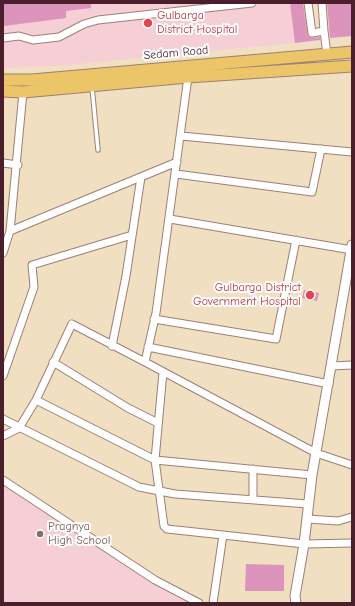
<!DOCTYPE html>
<html>
<head>
<meta charset="utf-8">
<style>
  body { margin:0 }
  #map { position:relative; width:355px; height:606px; overflow:hidden; background:#f1dfc1; font-family:"Comic Neue",sans-serif }
  canvas { display:block }
  .frame { position:absolute; inset:0; border:4px solid #4a1f2b; pointer-events:none }
</style>
</head>
<body>
<div id="map">
<canvas width="355" height="606"></canvas>
<div class="frame"></div>
</div>
<script>
const ctx = document.querySelector('canvas').getContext('2d');
ctx.lineJoin = 'round';
function fillPath(path, color) { ctx.fillStyle = color; ctx.fill(path, 'evenodd'); }
const poly = rows => new Path2D(rows.map(r => 'M' + r).join(''));
function trace(path, color, width, dash) { ctx.strokeStyle = color; ctx.lineWidth = width; ctx.lineCap = dash ? 'butt' : 'round'; ctx.setLineDash(dash || []); ctx.stroke(path); }
function write(font, color, halo, rows, align = 'center') {
  ctx.font = font + ' "Comic Neue",sans-serif'; ctx.lineWidth = 4; ctx.setLineDash([]); ctx.textBaseline = 'middle'; ctx.strokeStyle = halo; ctx.fillStyle = color; for (const [text, x, y, turn = 0] of rows) {
    ctx.save(); ctx.translate(x, y); ctx.rotate((+turn || 0) * Math.PI / 180); ctx.textAlign = isNaN(turn) ? turn : align; if (halo) ctx.strokeText(text, 0, 0); ctx.fillText(text, 0, 0); ctx.restore();
  }
}
const built = poly([
  [3,3,290,3,295,43,58,66,3,68],
  [3,485,151,583,189,603,3,603]
]);
const building = poly([
  [3,3,91,3,91,8,66,11,66,18,4,26],
  [290,3,303,3,308,36,312,38,320,37,320,40,295,43],
  [327,3,352,3,352,36,330,38],
  [304,290,319,293,317,301,302,298],
  [246,564,284,565,284,591,245,591]
]);
const service = poly([
  [92,87,98,150]
]);
const minor = poly([
  [308,3,312,33,324,31,327,54],
  [322,3,324,31],
  [3,38,19,36,33,40,59,37,84,24,98,20,252,3],
  [188,77,156,313,145,362,316,453,352,465],
  [181,136,352,152],
  [3,163,18,165],
  [176,174,312,192,321,149],
  [170,219,352,250],
  [10,231,177,162],
  [3,253,10,231,23,92],
  [154,319,276,339,296,240],
  [112,346,126,276,141,177],
  [148,347,329,384],
  [53,362,128,408,158,423],
  [332,366,352,365],
  [163,372,155,460,164,526,167,529,223,535],
  [3,376,34,287,32,265,132,235],
  [36,400,155,460,312,475],
  [3,419,139,487,175,494,308,504],
  [3,436,19,428,36,400,72,324,145,362],
  [3,480,155,580,199,603],
  [253,500,253,469],
  [307,519,338,521,352,517],
  [213,603,223,535,304,544,352,543]
]);
const tertiary = poly([
  [296,603,295,596,304,544,312,475,352,245]
]);
const primary = poly([
  [3,80,32,80,352,52],
  [3,91,23,92,188,77,352,66]
]);
const markers = [
  [148,23,5,"#e0444e"],
  [310,295,5,"#e0444e"],
  [40,534,4,"#8d6e63"]
];
const healthNames = [
  ["Gulbarga",157,16],
  ["District Hospital",157,30],
  ["Gulbarga District",301,288,"right"],
  ["Government Hospital",301,302,"right"]
];
const streetNames = [
  ["Sedam Road",176,53,-5]
];
const educationNames = [
  ["Pragnya",48,527],
  ["High School",48,541]
];
fillPath(built, '#f6cfd6');
fillPath(building, '#dc94bc');
trace(service, '#9e7f76', 5.5);
trace(minor, '#9e7f76', 9);
trace(tertiary, '#9e7f76', 11);
trace(primary, '#9e7f76', 13);
trace(service, '#fff', 3.5);
trace(minor, '#fff', 7);
trace(tertiary, '#fff', 9);
trace(primary, '#ecc569', 11);
for (const [x, y, r, color] of markers) { const dot = new Path2D(); dot.arc(x, y, r, 0, 2 * Math.PI); ctx.fillStyle = color; ctx.fill(dot); trace(dot, '#fff', 1.5); }
write('12px', '#be3a42', '#fff', healthNames, 'left');
write('12px', '#4a1f2b', '#fff', streetNames);
write('12px', '#785e54', '#fff', educationNames, 'left');
</script>
</body>
</html>
